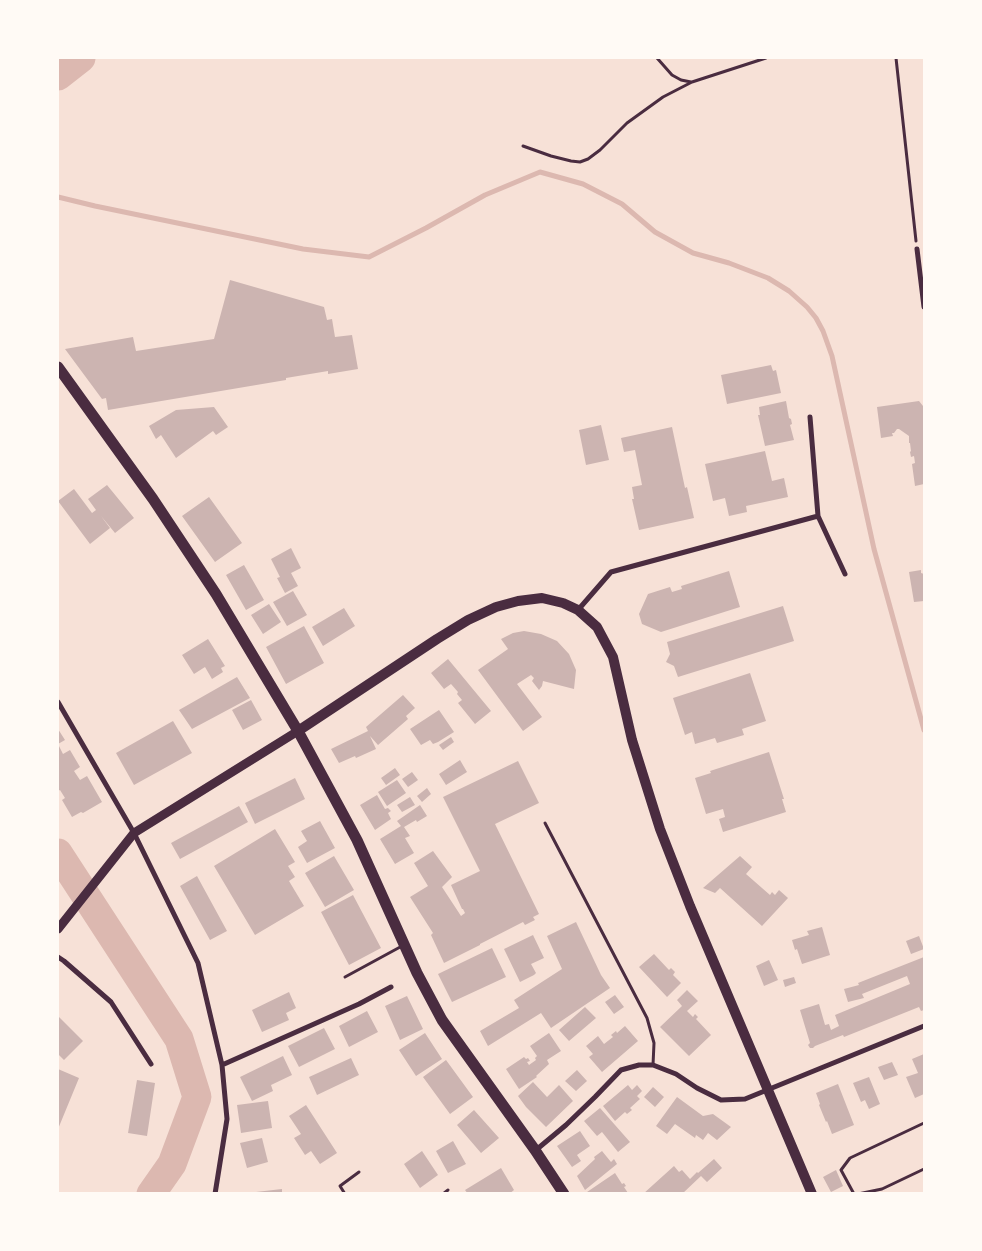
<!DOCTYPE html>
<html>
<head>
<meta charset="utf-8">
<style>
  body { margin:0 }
  #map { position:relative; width:982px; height:1251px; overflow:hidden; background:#f7e1d7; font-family:"Source Sans 3",sans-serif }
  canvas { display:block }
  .frame { position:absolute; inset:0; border:59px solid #fffaf5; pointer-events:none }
</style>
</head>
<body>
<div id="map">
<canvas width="982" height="1251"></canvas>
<div class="frame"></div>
</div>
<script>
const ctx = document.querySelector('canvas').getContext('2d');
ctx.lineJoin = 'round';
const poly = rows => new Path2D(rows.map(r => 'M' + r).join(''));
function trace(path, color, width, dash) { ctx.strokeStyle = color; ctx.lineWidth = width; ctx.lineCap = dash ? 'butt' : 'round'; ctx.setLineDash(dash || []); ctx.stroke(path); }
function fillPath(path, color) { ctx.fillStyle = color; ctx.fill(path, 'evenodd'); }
const stream = poly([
  [58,197,95,206,303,249,369,257,426,228,485,195,540,172,583,184,622,204,655,232,693,253,729,263,768,278,789,291,807,307,816,318,823,331,832,356,874,549,924,730]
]);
const river = poly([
  [58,76,81,58],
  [58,853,179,1039,197,1097,172,1164,151,1194]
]);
const building = poly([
  [230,280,324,307,327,320,332,319,335,337,352,335,358,369,328,374,328,371,286,378,286,380,108,410,106,398,102,399,65,349,133,337,136,351,214,339],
  [771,365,773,371,776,370,781,393,727,404,721,375],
  [786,401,789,418,791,419,792,424,790,425,794,440,765,446,758,415,760,415,759,407],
  [919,401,923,406,924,403,924,484,915,486,912,464,915,463,914,456,911,457,910,452,911,451,910,443,909,443,909,436,899,429,897,429,894,433,892,433,893,436,881,438,877,407],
  [214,407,228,427,216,435,213,431,176,458,161,435,156,439,149,426,176,410],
  [601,425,609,460,586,465,579,430],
  [672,427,685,488,687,487,694,518,639,530,632,499,634,499,632,487,642,485,635,450,624,452,621,438],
  [765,451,772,481,784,478,788,497,746,506,747,512,729,516,725,498,713,501,705,464],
  [107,485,134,518,115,533,101,516,110,528,90,544,58,501,74,489,92,513,96,510,88,499],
  [209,497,242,543,215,562,182,516],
  [291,548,301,568,291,573,298,586,285,593,277,578,280,577,271,559],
  [244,565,264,600,246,610,226,575],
  [921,570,921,573,924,574,924,601,914,602,909,572],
  [729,571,740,607,661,632,642,624,639,614,648,594,670,587,672,592,682,589,681,586],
  [293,591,307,615,287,626,273,602],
  [269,604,281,622,263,634,251,615],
  [783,606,794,641,678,677,674,666,666,662,670,654,667,642],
  [344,608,355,626,323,646,312,627],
  [304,626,324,663,286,684,266,647],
  [524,631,541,634,557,641,569,654,576,670,574,689,543,681,542,686,539,690,532,681,534,678,531,675,517,684,542,717,523,731,478,670,508,649,501,639,513,633],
  [208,639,225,666,221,668,223,672,212,679,205,667,194,674,182,655],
  [448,659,491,711,475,724,458,703,462,700,457,694,458,692,451,684,444,689,431,673],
  [750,673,766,721,742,729,744,735,717,743,715,738,695,744,692,732,685,735,673,698],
  [237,677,250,698,192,729,179,710],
  [403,695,415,708,406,716,408,719,378,745,370,736,376,749,356,758,355,756,339,763,331,749,368,731,366,727],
  [251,700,262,720,243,730,232,710],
  [439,710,454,732,438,742,433,744,430,740,421,745,410,729],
  [173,721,192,753,134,785,116,753],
  [58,729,65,740,58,744,63,754,70,750,80,767,74,771,80,780,87,776,102,802,83,813,81,812,72,817,62,800,65,798,60,790,58,791],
  [451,737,454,742,443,750,439,745],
  [769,752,784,799,782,799,786,812,723,832,719,819,725,817,723,809,706,814,695,778,711,773,710,771],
  [460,760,467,772,446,785,439,774],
  [518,761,539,803,495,824,539,914,533,917,535,920,525,925,523,922,480,944,480,945,444,963,431,935,433,933,410,897,428,886,414,863,433,851,452,877,442,887,461,916,465,913,463,909,462,909,451,885,480,871,443,797],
  [395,768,400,775,386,785,381,778],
  [412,772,418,780,408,787,402,779],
  [295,778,305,799,255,824,245,803],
  [397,780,406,793,387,806,378,792],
  [427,788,431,794,422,802,417,796],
  [377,795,385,809,388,808,391,811,388,813,391,819,375,830,360,805],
  [410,797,415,805,402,812,397,805],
  [420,805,427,816,417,822,416,820,404,827,410,836,405,838,414,853,395,864,380,839,401,826,397,821],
  [239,806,248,822,180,859,171,843],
  [320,821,335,848,307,863,298,847,307,841,301,831],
  [275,829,295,862,288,866,295,877,289,881,304,906,255,935,214,866],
  [334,856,354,890,325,907,305,873],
  [740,856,752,867,746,874,770,895,772,892,775,895,779,890,788,898,762,926,720,888,715,893,703,888],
  [197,876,227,931,210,940,180,886],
  [353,895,381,948,349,965,321,912],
  [576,922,601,975,610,988,551,1028,541,1013,488,1046,480,1031,519,1008,514,1000,562,969,547,936],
  [822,927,830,955,802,964,797,949,795,950,792,940,809,935,807,931],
  [533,935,544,958,531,964,536,973,534,975,520,982,504,949],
  [919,936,924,949,911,954,906,941],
  [492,948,506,977,452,1002,438,974],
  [654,954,669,970,671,968,675,972,673,975,681,983,667,997,639,967],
  [924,957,924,1010,921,1011,919,1007,844,1037,843,1035,815,1046,813,1048,810,1048,808,1045,810,1043,800,1010,819,1004,825,1025,829,1024,831,1030,839,1026,835,1015,910,984,907,976,862,994,864,998,848,1002,844,989,859,985,858,983],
  [769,960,778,980,764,986,756,966],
  [794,977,796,983,785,987,783,980],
  [687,990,698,1001,687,1011,693,1017,695,1014,698,1017,696,1019,711,1035,689,1056,660,1027,682,1006,677,1000],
  [289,992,296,1008,286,1013,289,1020,262,1032,252,1010],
  [615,995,624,1007,614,1014,605,1002],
  [407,996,423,1029,400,1040,385,1006],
  [585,1007,596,1018,569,1041,559,1030],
  [367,1011,378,1032,349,1047,339,1026],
  [58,1016,83,1041,64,1060,58,1054],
  [625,1026,638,1041,602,1072,589,1057,593,1054,586,1046,598,1036,604,1044,613,1037,611,1035,616,1031,617,1033],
  [324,1028,335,1049,299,1067,288,1046],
  [425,1033,442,1059,416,1076,399,1050],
  [549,1033,561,1051,547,1060,549,1064,536,1076,537,1077,519,1089,506,1069,524,1057,526,1059,528,1058,530,1061,527,1062,529,1065,536,1060,535,1058,537,1056,530,1046],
  [924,1054,924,1094,915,1098,906,1077,918,1073,912,1059],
  [283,1056,292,1075,271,1085,273,1091,252,1101,240,1077],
  [351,1058,359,1075,317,1095,309,1077],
  [446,1060,473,1097,450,1114,423,1077],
  [892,1062,898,1075,884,1080,878,1067],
  [58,1069,79,1078,58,1129],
  [577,1070,587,1081,576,1091,565,1081],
  [869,1077,880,1104,869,1109,865,1100,861,1102,853,1083],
  [137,1080,155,1083,147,1136,128,1133],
  [533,1082,547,1097,559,1085,573,1101,546,1127,526,1107,518,1096],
  [838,1084,854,1125,832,1134,827,1121,826,1122,819,1105,820,1104,816,1093],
  [628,1085,632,1090,637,1085,642,1091,637,1096,640,1099,630,1108,632,1110,627,1114,625,1112,615,1121,603,1106],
  [653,1087,664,1097,655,1107,644,1097],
  [677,1097,703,1116,713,1114,731,1127,717,1140,708,1133,703,1140,696,1135,695,1138,675,1124,667,1134,656,1126],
  [268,1101,272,1128,241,1133,237,1105],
  [306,1105,337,1153,320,1164,311,1151,305,1155,294,1138,301,1134,289,1116],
  [600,1108,630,1142,618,1152,602,1132,597,1136,584,1121],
  [474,1110,499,1138,481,1153,457,1125],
  [580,1131,590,1146,577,1155,581,1161,572,1167,557,1146],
  [262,1138,268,1162,247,1168,240,1143],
  [453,1141,466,1164,448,1173,436,1151],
  [422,1151,438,1175,420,1188,404,1164],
  [602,1151,611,1162,614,1159,617,1164,585,1190,577,1176,595,1159,594,1157],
  [714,1159,722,1168,707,1182,701,1176,682,1194,643,1194,674,1166,679,1172,682,1170,690,1179,697,1172,698,1173],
  [501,1168,514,1190,509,1194,468,1194,465,1190],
  [836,1170,843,1186,831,1192,823,1177],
  [615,1173,622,1184,624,1183,626,1186,624,1187,628,1193,588,1194,587,1192],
  [282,1189,282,1194,256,1194,256,1192]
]);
const path = poly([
  [657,58,672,75,681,80,691,82],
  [896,58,916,241],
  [523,146,551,156,571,161,580,162,588,159,600,150,627,123,663,97,692,82,766,58]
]);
const service = poly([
  [545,823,647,1018,654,1043,653,1065],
  [345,977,402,946],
  [345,1194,340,1186,359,1172],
  [443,1194,448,1190],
  [854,1194,841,1170,850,1158,924,1123],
  [858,1194,882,1189,924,1169]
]);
const minor = poly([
  [917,249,924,307],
  [818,516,845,574],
  [578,610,611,572,818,516,810,417],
  [58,702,134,833,198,963,222,1065,227,1119,215,1194],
  [58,957,64,961,111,1002,151,1064],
  [222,1065,359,1004,391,987],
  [536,1150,566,1125,595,1097,621,1070,639,1065,653,1065,676,1074,697,1088,721,1100,745,1099,924,1026]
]);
const tertiary = poly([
  [58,929,134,833,298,731]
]);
const secondary = poly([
  [298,731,437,639,468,620,496,607,518,601,542,598,563,603,578,610,597,627,613,657,632,740,660,829,690,906,812,1194]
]);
const primary = poly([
  [58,367,153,499,216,594,298,731,357,840,417,973,442,1020,535,1150,564,1194]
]);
trace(stream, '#dcb8b0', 5);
trace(river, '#dcb8b0', 29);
fillPath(building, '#ccb4b1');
trace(path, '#4a2c40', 3);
trace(service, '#4a2c40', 3);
trace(minor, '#4a2c40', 5);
trace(tertiary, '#4a2c40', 9);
trace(secondary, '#4a2c40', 10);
trace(primary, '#4a2c40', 11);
</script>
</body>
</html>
